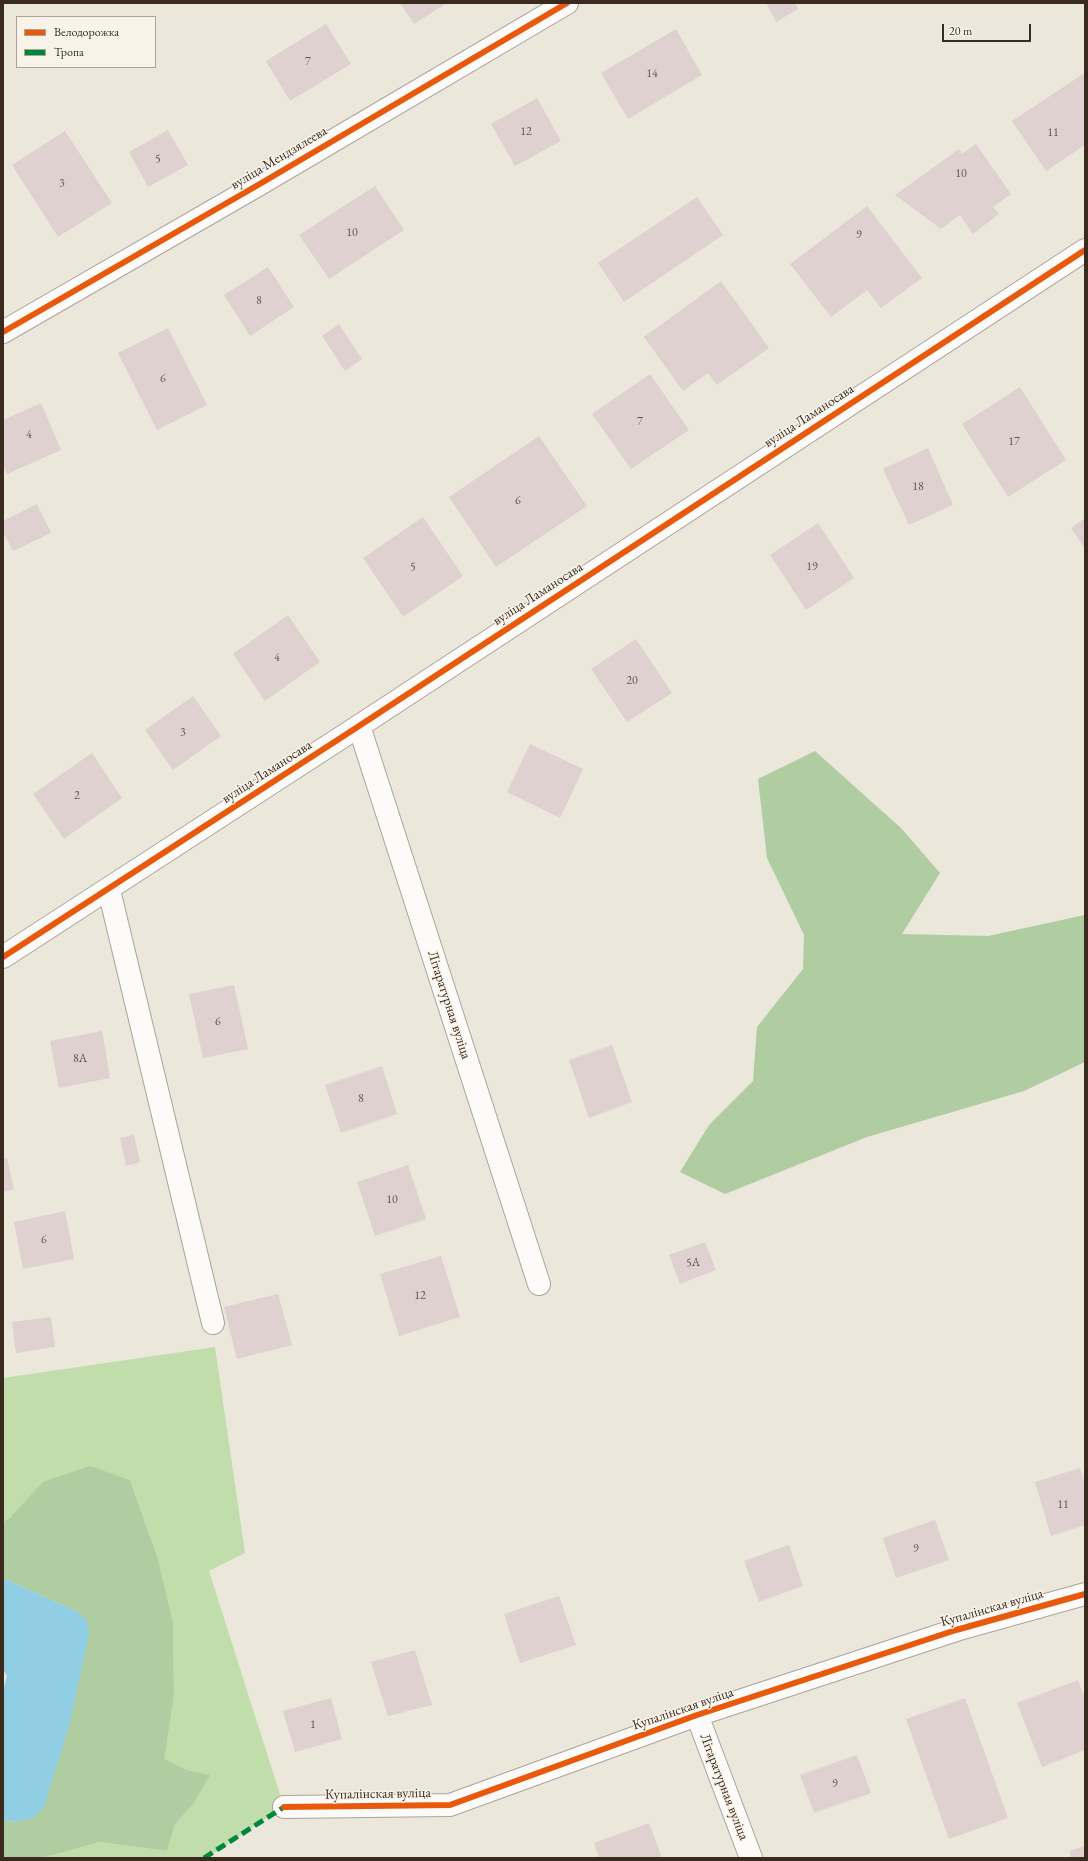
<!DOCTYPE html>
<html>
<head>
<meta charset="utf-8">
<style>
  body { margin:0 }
  #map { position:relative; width:1088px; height:1861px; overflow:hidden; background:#ece7db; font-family:"EB Garamond",serif }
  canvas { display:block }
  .frame { position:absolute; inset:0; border:4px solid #3b2a1e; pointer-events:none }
  .legend { position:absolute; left:16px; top:16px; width:140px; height:52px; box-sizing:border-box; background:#f7f3e8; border:1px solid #aca397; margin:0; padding:5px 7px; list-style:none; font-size:12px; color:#3b2a1e }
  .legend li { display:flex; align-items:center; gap:8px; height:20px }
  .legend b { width:20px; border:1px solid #aca397 }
  .scale { position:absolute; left:942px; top:24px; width:89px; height:18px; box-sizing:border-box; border:2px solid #3b2a1e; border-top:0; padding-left:5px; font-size:12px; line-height:14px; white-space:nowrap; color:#3b2a1e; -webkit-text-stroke:3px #f7f3e8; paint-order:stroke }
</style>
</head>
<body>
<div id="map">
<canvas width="1088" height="1861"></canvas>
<div class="frame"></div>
<ul class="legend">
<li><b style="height:5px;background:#e8590c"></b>Велодорожка</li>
<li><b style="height:5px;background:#00873e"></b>Тропа</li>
</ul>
<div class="scale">20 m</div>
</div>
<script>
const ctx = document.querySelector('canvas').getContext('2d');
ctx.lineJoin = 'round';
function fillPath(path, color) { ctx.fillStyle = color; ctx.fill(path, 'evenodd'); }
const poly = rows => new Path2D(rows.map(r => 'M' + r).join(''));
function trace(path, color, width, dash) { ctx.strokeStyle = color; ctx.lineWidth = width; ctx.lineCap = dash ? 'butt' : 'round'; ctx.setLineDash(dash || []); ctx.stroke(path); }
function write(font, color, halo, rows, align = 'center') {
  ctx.font = font + ' "EB Garamond",serif'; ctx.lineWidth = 3; ctx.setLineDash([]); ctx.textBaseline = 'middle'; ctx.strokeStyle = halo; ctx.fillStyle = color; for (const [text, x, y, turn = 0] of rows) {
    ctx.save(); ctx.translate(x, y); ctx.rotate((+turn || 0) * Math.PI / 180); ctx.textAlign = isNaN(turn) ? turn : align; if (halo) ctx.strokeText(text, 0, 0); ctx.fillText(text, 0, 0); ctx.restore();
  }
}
const green = poly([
  [215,1347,245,1553,209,1571,284,1807,208,1857,209,1858,42,1858,100,1842,167,1851,175,1824,194,1803,209,1775,187,1770,163,1759,174,1695,173,1622,158,1559,130,1480,11,1517,3,1522,3,1378]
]);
const forest = poly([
  [815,751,902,829,940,873,902,934,988,936,1085,915,1085,1062,1024,1091,867,1137,725,1194,680,1172,709,1125,753,1081,757,1027,803,969,804,935,767,858,758,779],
  [90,1466,130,1480,158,1559,173,1622,174,1695,164,1759,187,1770,210,1775,194,1803,175,1824,167,1851,100,1842,42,1858,3,1858,3,1820,16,1822,78,1612,3,1578,3,1522,11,1517,43,1482]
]);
const water = poly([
  [3,1578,78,1612,87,1621,89,1633,70,1723,44,1807,33,1818,16,1822,3,1820,3,1691,7,1676,3,1670]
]);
const building = poly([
  [400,3,447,3,414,24],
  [766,3,795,3,798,9,776,22],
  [326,24,351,64,290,101,266,61],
  [676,29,702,75,628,119,601,73],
  [1083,74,1085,77,1085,145,1046,171,1012,121],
  [537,98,561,141,515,166,491,124],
  [168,130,188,165,148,187,129,152],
  [65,131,112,203,58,237,12,165],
  [976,144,1011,194,993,207,999,214,973,234,960,215,941,229,895,195,959,149,962,154],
  [375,186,404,230,329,279,299,235],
  [697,197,723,235,624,302,598,263],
  [867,206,922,278,881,308,867,290,831,317,790,264],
  [268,267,294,307,250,336,224,295],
  [721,281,769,348,717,385,708,373,683,391,644,337],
  [339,324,362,359,345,371,322,336],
  [168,328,207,405,157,430,118,353],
  [650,374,689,430,631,469,592,414],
  [1020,387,1066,460,1008,497,962,424],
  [41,403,61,450,7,474,3,465,3,420],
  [539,436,587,506,496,567,449,497],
  [928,448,953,505,909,525,883,469],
  [37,504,51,533,13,551,3,532,3,521],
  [423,517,463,576,403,617,363,558],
  [1085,518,1085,549,1071,528],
  [818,523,854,578,806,610,770,555],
  [288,615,320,662,265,701,233,654],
  [636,639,672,693,627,722,591,669],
  [193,696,221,736,173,770,145,730],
  [530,744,583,769,560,818,507,792],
  [92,753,122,798,64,839,33,794],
  [234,985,248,1049,203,1058,189,994],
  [102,1031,110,1078,59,1088,50,1041],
  [612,1045,632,1102,589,1118,569,1060],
  [382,1066,397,1114,341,1133,325,1085],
  [134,1135,140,1162,126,1166,120,1138],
  [7,1158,14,1189,3,1192,3,1159],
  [408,1165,426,1219,375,1236,357,1182],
  [65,1211,74,1259,23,1269,14,1222],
  [705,1242,716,1270,680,1284,669,1255],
  [441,1256,460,1317,399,1336,380,1274],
  [278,1294,292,1345,237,1359,224,1307],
  [51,1317,55,1347,16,1353,12,1322],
  [1080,1468,1085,1485,1085,1525,1051,1536,1035,1482],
  [935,1520,949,1560,896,1578,883,1538],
  [789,1545,803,1586,759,1602,744,1561],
  [559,1596,576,1645,520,1663,504,1614],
  [415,1650,432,1705,388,1716,371,1662],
  [1078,1680,1085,1699,1085,1750,1042,1767,1017,1703],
  [331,1698,342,1739,295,1752,283,1711],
  [965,1698,1008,1818,949,1839,906,1719],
  [857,1755,871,1793,814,1813,800,1775],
  [649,1823,662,1858,599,1858,594,1843],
  [1085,1846,1085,1858,1071,1858,1069,1851]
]);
const minor = poly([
  [3,332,258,185,567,3],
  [359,726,539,1284],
  [109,890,213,1323],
  [3,957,359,726,1085,250],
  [697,1715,751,1858],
  [284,1807,450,1805,697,1715,956,1630,1085,1594]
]);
const quiet = poly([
  [204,1858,284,1807]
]);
const cycleway = poly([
  [3,332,258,185,567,3],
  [3,957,359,726,1085,250],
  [284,1807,450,1805,697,1715,956,1630,1085,1594]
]);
const numberNames = [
  ["7",308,62],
  ["14",652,74],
  ["12",526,132],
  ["11",1053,133],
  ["5",158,159],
  ["10",961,174],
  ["3",62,184],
  ["10",352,233],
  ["9",859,235],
  ["8",259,301],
  ["6",163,379],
  ["7",640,422],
  ["4",29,435],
  ["17",1014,442],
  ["18",918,487],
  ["6",518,501],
  ["5",413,567],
  ["19",812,567],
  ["4",277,658],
  ["20",632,681],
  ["3",183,733],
  ["2",77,796],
  ["6",218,1022],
  ["8А",80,1059],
  ["8",361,1099],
  ["10",392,1200],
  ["6",44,1240],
  ["5А",693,1263],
  ["12",420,1296],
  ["11",1063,1505],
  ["9",916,1549],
  ["1",313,1725],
  ["9",835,1784]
];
const streetNames = [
  ["вуліца Мендзялеева",279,158,-31],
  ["вуліца Ламаносава",809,416,-33],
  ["вуліца Ламаносава",538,594,-33],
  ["вуліца Ламаносава",267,772,-33],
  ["Літаратурная вуліца",449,1005,72],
  ["Купалінская вуліца",992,1608,-16],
  ["Купалінская вуліца",683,1709,-19],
  ["Літаратурная вуліца",724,1787,69],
  ["Купалінская вуліца",378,1794,-1]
];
fillPath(green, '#c1ddac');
fillPath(forest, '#b0cca1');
fillPath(water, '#90cee3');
fillPath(building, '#ded1cf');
trace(minor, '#a9a49b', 24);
trace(minor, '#fcfbfa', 22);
trace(quiet, '#00873e', 5, [10, 5]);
trace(cycleway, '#e8590c', 6);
write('12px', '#64544a', null, numberNames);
write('14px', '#3b2a1e', '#f7f3e8', streetNames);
</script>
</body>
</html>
